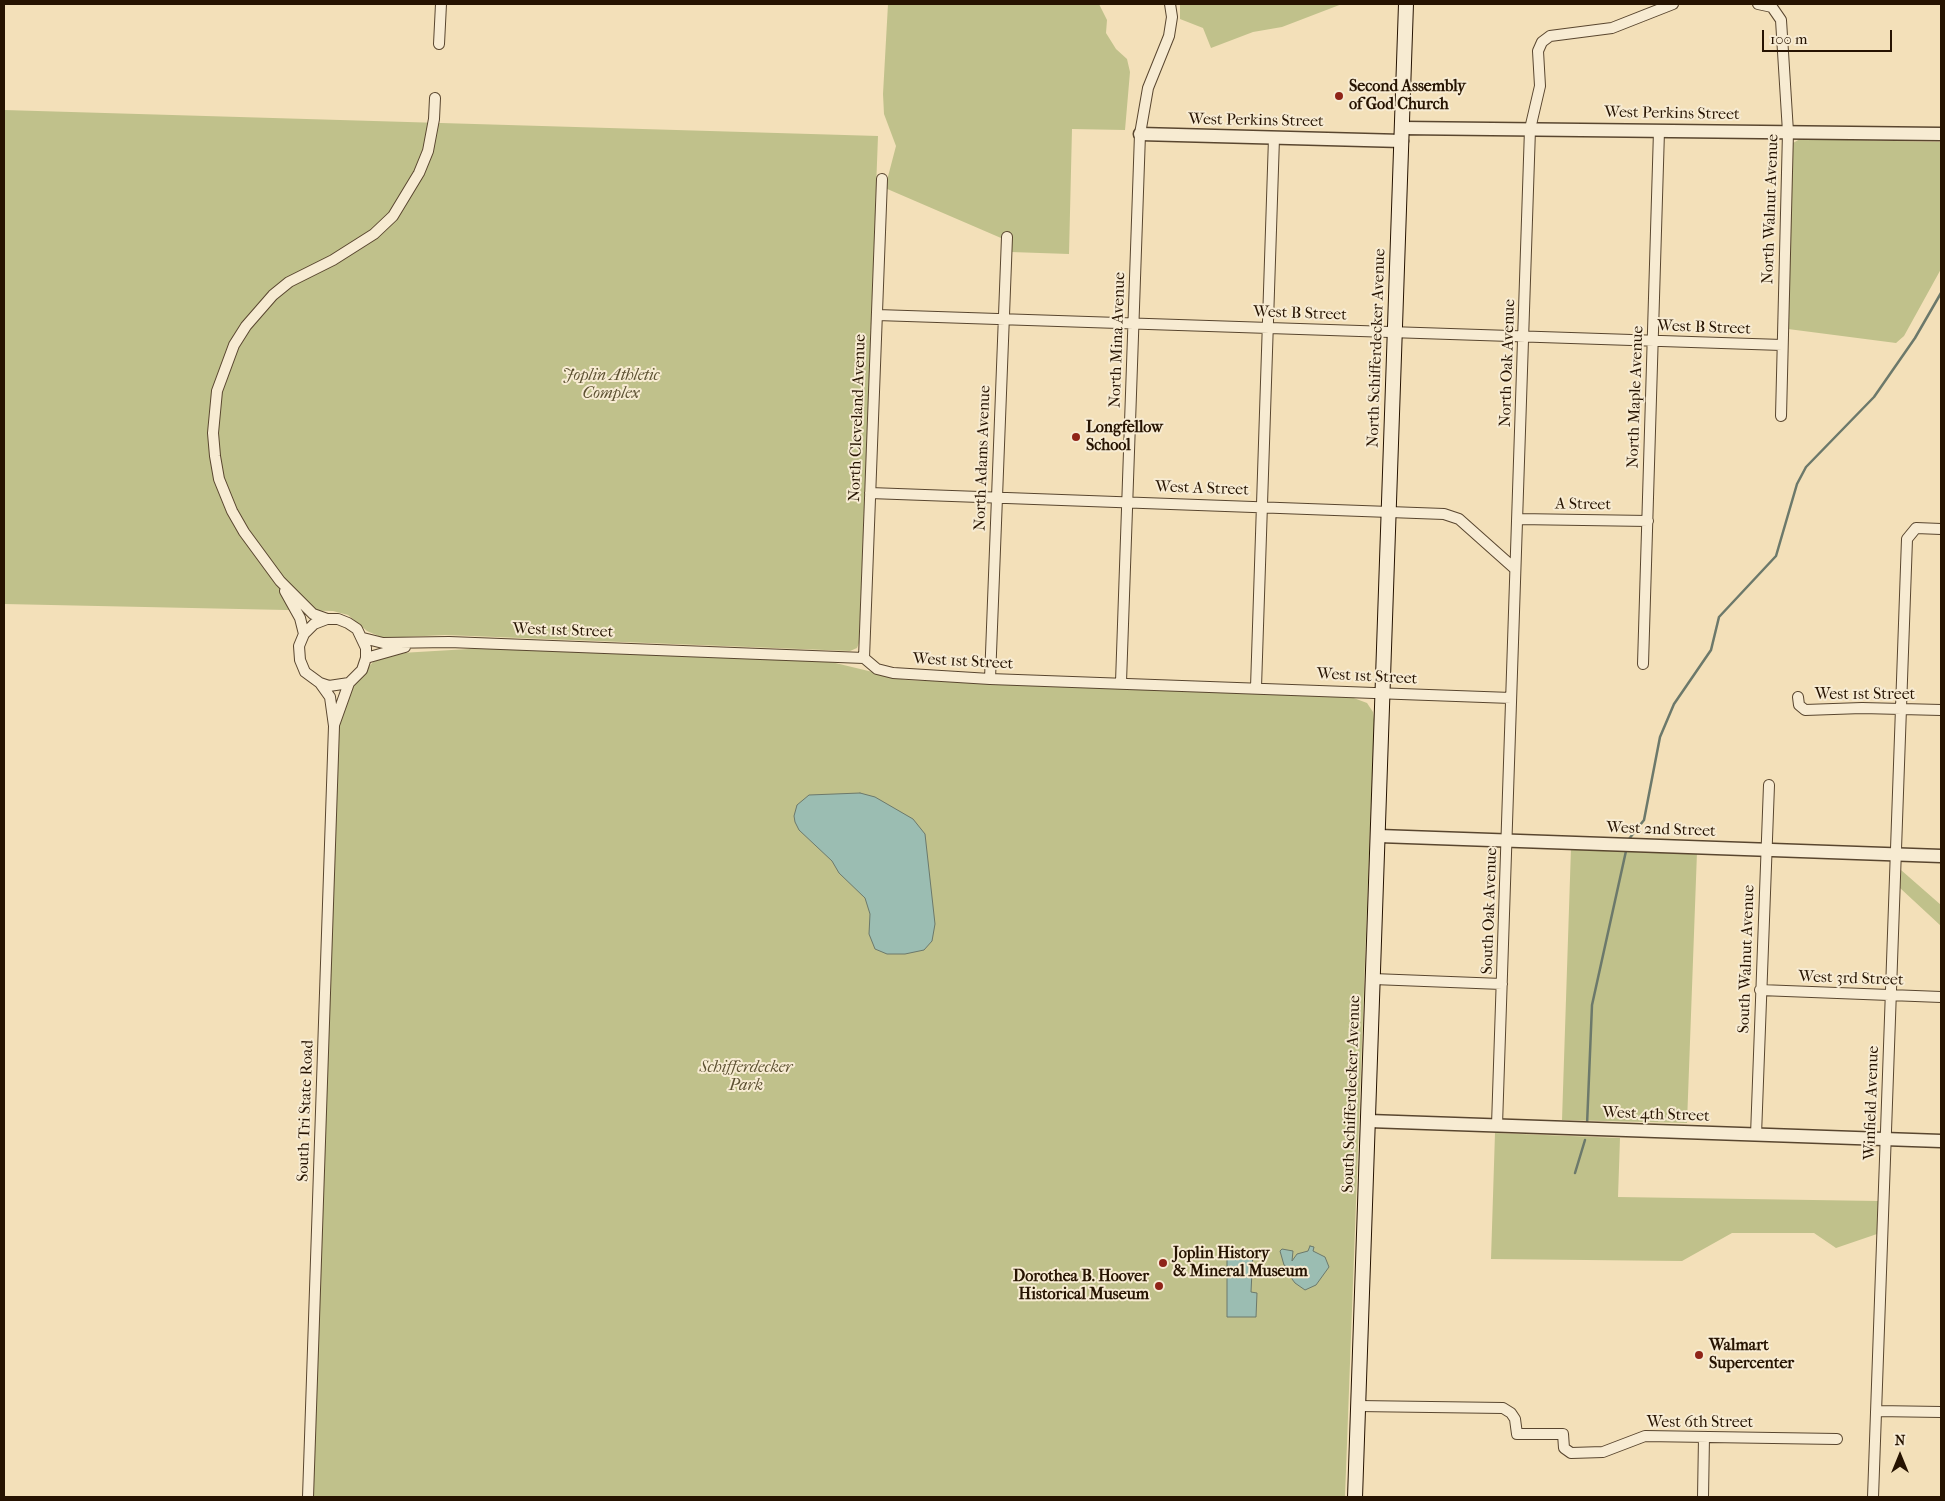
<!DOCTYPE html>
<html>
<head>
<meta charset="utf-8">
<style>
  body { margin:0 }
  #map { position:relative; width:1945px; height:1501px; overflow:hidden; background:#f3e0b9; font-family:"IM FELL French Canon",serif }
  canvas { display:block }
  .frame { position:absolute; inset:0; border:5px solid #261301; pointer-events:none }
  .north { position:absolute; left:1875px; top:1431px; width:50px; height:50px; -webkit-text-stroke:4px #f7ebd2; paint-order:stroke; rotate:0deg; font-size:14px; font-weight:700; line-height:20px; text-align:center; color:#261301 }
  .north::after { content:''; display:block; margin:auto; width:18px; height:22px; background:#261301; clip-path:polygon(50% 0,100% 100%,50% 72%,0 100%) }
  .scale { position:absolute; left:1762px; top:30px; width:130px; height:22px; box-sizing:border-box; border:2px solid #261301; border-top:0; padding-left:6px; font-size:15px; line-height:18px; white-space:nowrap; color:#261301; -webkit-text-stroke:4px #f7ebd2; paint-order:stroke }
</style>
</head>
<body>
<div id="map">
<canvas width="1945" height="1501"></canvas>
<div class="frame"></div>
<div class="north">N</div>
<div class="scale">100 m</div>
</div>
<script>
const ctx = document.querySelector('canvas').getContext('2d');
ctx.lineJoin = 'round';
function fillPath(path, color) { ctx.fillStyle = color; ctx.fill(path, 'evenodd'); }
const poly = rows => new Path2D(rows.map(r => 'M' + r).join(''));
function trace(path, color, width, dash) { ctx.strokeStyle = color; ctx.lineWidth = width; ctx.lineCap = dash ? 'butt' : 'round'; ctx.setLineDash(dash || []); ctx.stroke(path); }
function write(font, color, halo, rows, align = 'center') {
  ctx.font = font + ' "IM FELL French Canon",serif'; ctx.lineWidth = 4; ctx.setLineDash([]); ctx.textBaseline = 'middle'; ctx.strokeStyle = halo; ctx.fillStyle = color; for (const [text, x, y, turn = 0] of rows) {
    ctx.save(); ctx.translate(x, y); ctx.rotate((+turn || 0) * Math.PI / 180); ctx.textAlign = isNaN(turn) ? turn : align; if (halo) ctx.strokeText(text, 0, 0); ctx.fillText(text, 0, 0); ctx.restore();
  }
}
const green = poly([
  [888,4,1099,4,1107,20,1106,33,1116,49,1127,59,1130,72,1125,130,1072,129,1069,254,1011,252,1001,238,885,188,896,146,884,114,883,94],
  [1180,4,1342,4,1282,27,1253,32,1211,48,1203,28,1180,19],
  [4,110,878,136,859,643,857,648,850,651,445,635,383,638,367,631,348,615,333,611,4,604],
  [1800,139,1941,142,1941,269,1904,336,1896,343,1788,329,1793,143],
  [502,647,827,661,906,680,1351,697,1367,703,1373,712,1374,720,1345,1497,311,1497,337,727,351,688,373,662,401,653],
  [1571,848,1697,852,1687,1123,1562,1120],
  [1901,870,1941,905,1941,926,1900,888],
  [1495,1133,1620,1138,1618,1197,1878,1201,1877,1234,1836,1248,1814,1233,1732,1233,1682,1261,1491,1259]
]);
const water = poly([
  [860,793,875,797,913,819,925,834,935,924,932,941,924,950,905,954,887,954,875,949,869,934,870,914,865,898,839,873,832,861,799,830,795,822,794,816,797,805,809,795,860,793],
  [1310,1246,1314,1247,1313,1251,1325,1257,1329,1267,1316,1285,1305,1290,1295,1283,1292,1279,1292,1270,1284,1265,1280,1251,1282,1249,1293,1251,1292,1261,1297,1254,1308,1251,1310,1246],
  [1227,1251,1253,1251,1251,1292,1257,1293,1256,1317,1227,1317,1227,1251]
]);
const stream = poly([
  [1629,839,1644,820,1660,737,1674,704,1711,650,1719,617,1776,556,1797,484,1806,467,1874,397,1915,338,1941,293],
  [1587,1125,1592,1005,1626,851],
  [1575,1173,1585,1140]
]);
const minor = poly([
  [1758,4,1772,7,1781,20,1788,132,1781,416],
  [439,44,441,4],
  [877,315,1782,345],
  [870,493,1444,514,1459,519,1514,568],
  [1518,519,1648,521],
  [285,591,300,618,304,634],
  [327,619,313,614,280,581,244,532,232,511,219,479,215,456,213,433,217,391,234,345,246,326,273,295,289,282,333,260,374,234,393,216,419,173,428,151,434,119,435,98],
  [363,638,383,643,449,642,864,658,877,669,893,673,990,679,1511,698],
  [366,658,405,647],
  [864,658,882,179],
  [1643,664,1659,131],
  [990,679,1007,237],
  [1121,682,1140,134,1148,88,1169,36,1172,17,1170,4],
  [1256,687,1274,138],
  [1798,697,1799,705,1805,710,1862,708,1941,710],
  [334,725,349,683,362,670,366,658,366,648,357,629,348,623,338,619,327,619,314,624,304,634,299,646,300,660,305,672,320,683,329,686,349,683],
  [1373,979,1502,984],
  [1760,990,1941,997],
  [1497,1125,1530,129,1540,86,1538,51,1542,42,1550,36,1612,28,1673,4],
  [1756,1135,1769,785],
  [1358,1406,1503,1408,1511,1413,1515,1419,1517,1434,1563,1434,1564,1448,1571,1453,1603,1452,1645,1436,1837,1439],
  [1876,1411,1941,1412],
  [308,1497,334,726,330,697,320,683],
  [1703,1497,1704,1437],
  [1873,1497,1907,539,1916,528,1941,529]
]);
const tertiary = poly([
  [1402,128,1941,134],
  [1140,134,1402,141],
  [1379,836,1941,856],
  [1369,1121,1941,1141]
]);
const secondary = poly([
  [1355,1497,1406,4]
]);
const markers = [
  [1339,96,5,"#8f2418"],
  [1076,437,5,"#8f2418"],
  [1163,1263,5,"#8f2418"],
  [1159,1286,5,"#8f2418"],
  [1699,1355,5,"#8f2418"]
];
const poiNames = [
  ["Second Assembly",1349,87],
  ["of God Church",1349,105],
  ["Longfellow",1086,428],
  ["School",1086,446],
  ["Joplin History",1173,1254],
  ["& Mineral Museum",1173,1272],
  ["Dorothea B. Hoover",1149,1277,"right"],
  ["Historical Museum",1149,1295,"right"],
  ["Walmart",1709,1346],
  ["Supercenter",1709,1364]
];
const streetNames = [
  ["West Perkins Street",1672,114,1],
  ["West Perkins Street",1256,121,1],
  ["North Walnut Avenue",1771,209,-88],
  ["West B Street",1300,314,2],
  ["West B Street",1704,328,2],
  ["North Mina Avenue",1118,340,-88],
  ["North Schifferdecker Avenue",1377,348,-88],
  ["North Oak Avenue",1508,363,-88],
  ["North Maple Avenue",1636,397,-88],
  ["North Cleveland Avenue",858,418,-88],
  ["North Adams Avenue",983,458,-88],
  ["West A Street",1202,489,2],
  ["A Street",1583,505,1],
  ["West 1st Street",563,631,2],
  ["West 1st Street",963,662,3],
  ["West 1st Street",1367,677,3],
  ["West 1st Street",1865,695],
  ["West 2nd Street",1661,830,2],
  ["South Oak Avenue",1490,911,-88],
  ["South Walnut Avenue",1747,959,-88],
  ["West 3rd Street",1851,979,2],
  ["South Schifferdecker Avenue",1352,1094,-88],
  ["Winfield Avenue",1872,1103,-88],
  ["South Tri State Road",306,1111,-88],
  ["West 4th Street",1656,1115,2],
  ["West 6th Street",1700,1423]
];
const parkNames = [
  ["Joplin Athletic",611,376],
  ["Complex",611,394],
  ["Schifferdecker",746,1068],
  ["Park",746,1086]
];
fillPath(green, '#c0c18b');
fillPath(water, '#9bbdb2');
trace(water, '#6c796b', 1);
trace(stream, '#6c796b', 2.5);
trace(minor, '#59462f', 12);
trace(tertiary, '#59462f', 15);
trace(secondary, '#261301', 16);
trace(minor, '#f7ebd2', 10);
trace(tertiary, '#f7ebd2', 12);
trace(secondary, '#f7ebd2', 14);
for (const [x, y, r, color] of markers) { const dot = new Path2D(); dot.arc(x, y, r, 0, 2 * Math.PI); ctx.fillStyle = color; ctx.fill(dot); trace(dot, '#f7ebd2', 2); }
write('bold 16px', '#261301', '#f7ebd2', poiNames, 'left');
write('16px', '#261301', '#f7ebd2', streetNames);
write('italic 16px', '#5c5031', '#f7ebd2', parkNames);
</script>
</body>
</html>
